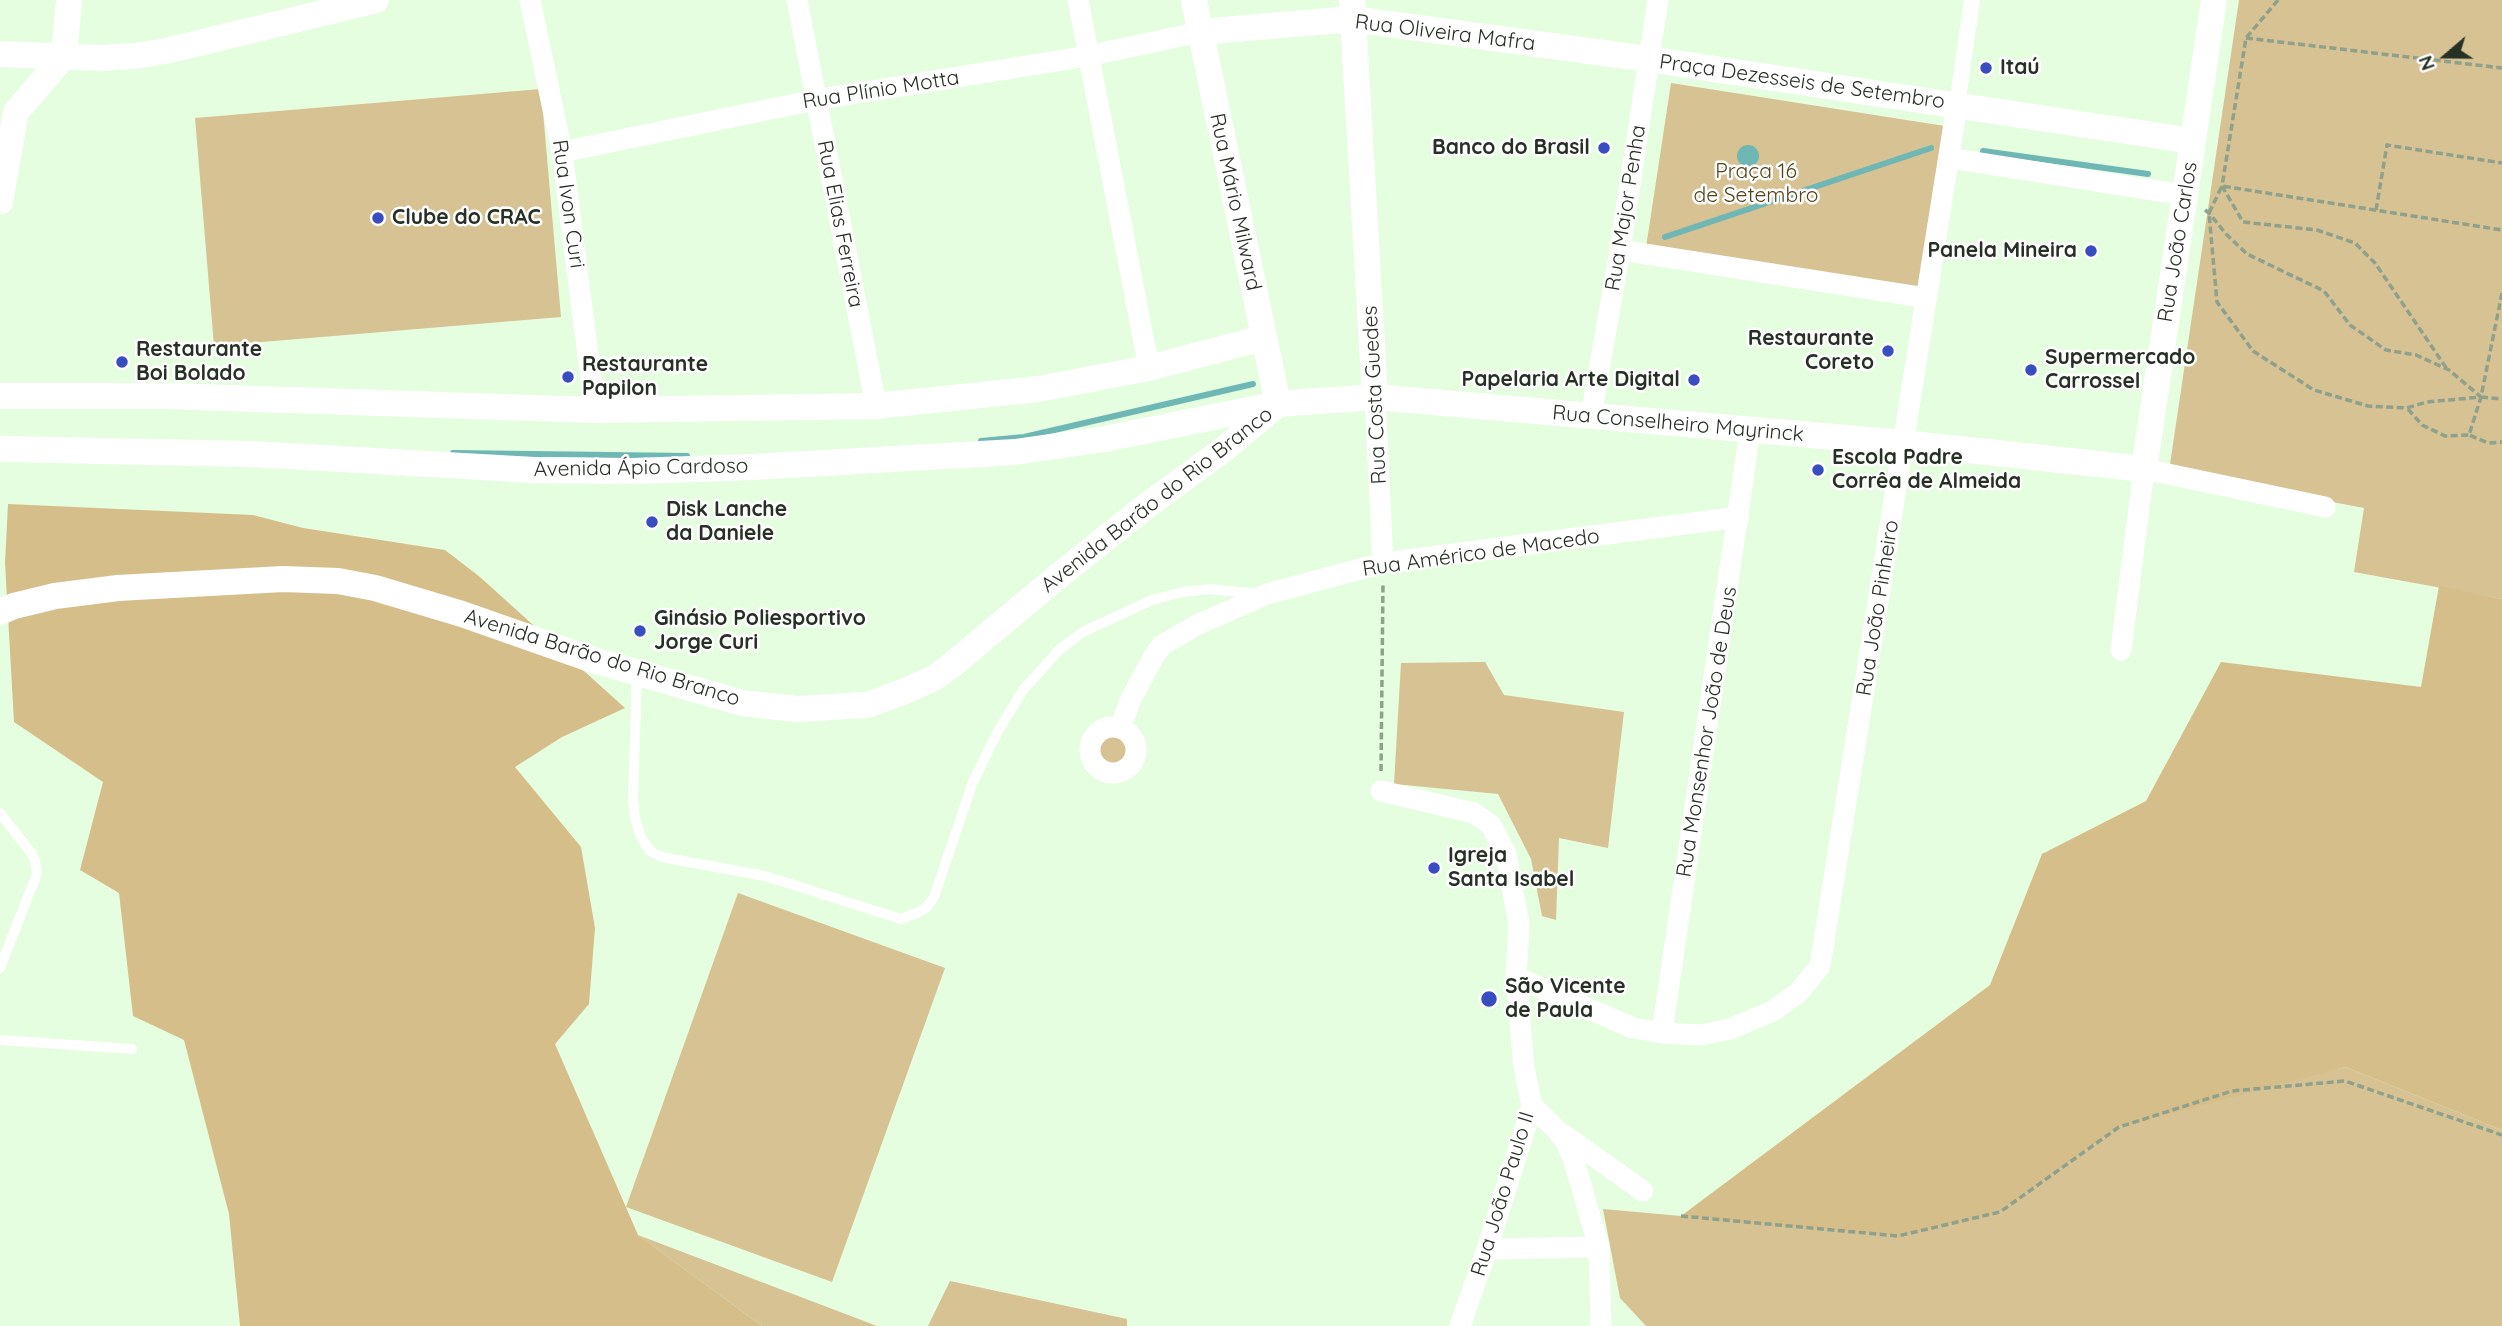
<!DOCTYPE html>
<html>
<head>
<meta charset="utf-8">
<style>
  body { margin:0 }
  #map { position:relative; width:2502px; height:1326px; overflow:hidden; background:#e5fedf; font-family:Quicksand,sans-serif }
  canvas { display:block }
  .north { position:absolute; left:2411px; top:21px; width:70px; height:70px; -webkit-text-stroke:5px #fff; paint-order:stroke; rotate:250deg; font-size:19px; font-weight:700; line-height:28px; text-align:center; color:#273025 }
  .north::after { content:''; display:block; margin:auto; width:24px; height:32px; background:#273025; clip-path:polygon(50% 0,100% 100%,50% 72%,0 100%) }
</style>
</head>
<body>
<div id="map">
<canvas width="2502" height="1326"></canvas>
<div class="north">N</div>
</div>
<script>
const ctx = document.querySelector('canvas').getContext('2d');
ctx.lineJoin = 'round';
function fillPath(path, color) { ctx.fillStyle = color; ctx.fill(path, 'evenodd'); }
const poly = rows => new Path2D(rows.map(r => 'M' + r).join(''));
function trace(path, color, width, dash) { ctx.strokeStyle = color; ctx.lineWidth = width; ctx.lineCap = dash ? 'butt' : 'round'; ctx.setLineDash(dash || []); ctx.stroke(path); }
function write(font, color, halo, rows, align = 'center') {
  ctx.font = font + ' Quicksand,sans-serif'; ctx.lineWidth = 5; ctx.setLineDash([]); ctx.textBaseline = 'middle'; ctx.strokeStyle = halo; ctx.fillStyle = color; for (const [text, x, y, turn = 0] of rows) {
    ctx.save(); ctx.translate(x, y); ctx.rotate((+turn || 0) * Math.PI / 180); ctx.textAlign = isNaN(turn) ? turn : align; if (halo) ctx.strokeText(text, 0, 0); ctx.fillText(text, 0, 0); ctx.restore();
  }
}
const green = poly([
  [2239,0,2502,0,2502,599,2354,572,2364,508,2169,471],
  [1671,83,1951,127,1917,296,1645,254],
  [541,89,561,317,214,346,195,118],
  [1485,662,1504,695,1624,712,1608,848,1559,838,1556,920,1542,916,1531,859,1498,794,1394,784,1401,663],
  '1095 750a18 18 0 1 1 36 0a18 18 0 1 1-36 0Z',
  [738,893,945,968,832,1282,626,1207],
  [2345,1067,2502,1130,2502,1326,1646,1326,1620,1298,1603,1209,1681,1216,2000,1212,2119,1127,2232,1091],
  [638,1235,877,1326,762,1326],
  [950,1281,1127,1319,1127,1326,928,1326]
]);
const forest = poly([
  [8,504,253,515,303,528,445,550,480,577,625,708,562,737,515,767,581,847,595,928,589,1004,555,1044,638,1235,762,1326,240,1326,229,1214,184,1040,133,1016,119,893,80,870,103,782,14,722,5,563],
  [2439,586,2502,599,2502,1130,2345,1067,2119,1127,2000,1212,1898,1236,1681,1216,1990,985,2042,854,2146,801,2221,662,2421,687]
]);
const water = poly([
  '1737 156a11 11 0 1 1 22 0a11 11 0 1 1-22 0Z'
]);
const stream = poly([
  [1983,151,2148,174],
  [1665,237,1931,148],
  [981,441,1024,437,1253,384],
  [453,453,687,456]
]);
const path = poly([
  [2278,0,2246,38,2222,186,2243,222,2317,230,2355,243,2375,263,2447,369],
  [2246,38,2502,68],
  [2205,210,2209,213,2226,234,2247,254,2324,291,2350,325,2386,350,2416,355,2449,370,2481,397,2427,402,2407,408,2368,406,2314,390,2253,351,2217,302,2209,213,2222,186,2502,230],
  [2376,210,2387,145,2502,163],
  [2502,293,2481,397,2469,435,2488,443,2502,442],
  [2481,397,2502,399],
  [2408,409,2422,425,2445,436,2469,435],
  [1381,771,1383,582],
  [1681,1216,1898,1236,2000,1212,2119,1127,2232,1091,2345,1081,2502,1135]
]);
const service = poly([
  [637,673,633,798,635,818,640,835,649,850,661,857,765,876,901,919,919,912,927,907,934,897,973,782,997,733,1023,690,1060,649,1083,632,1152,600,1183,592,1209,589,1261,594],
  [0,813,32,854,35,861,37,874,0,968],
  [0,1040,132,1049]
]);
const pedestrian = poly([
  [1957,105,1972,0]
]);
const minor = poly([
  [530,0,562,152,595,410],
  [797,0,876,406],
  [1078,0,1149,368],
  [562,152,815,100,1088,56,1200,32],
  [1949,158,2184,195],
  [1620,250,1927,298],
  [1375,397,1383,563],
  [1591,416,1620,250,1658,0],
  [2121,650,2144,469,2325,507],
  '1090 750a23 23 0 1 1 46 0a23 23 0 1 1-46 0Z',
  [1120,728,1131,699,1154,656,1162,645,1197,625,1267,594,1383,563,1739,517],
  [1381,791,1474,813,1491,825,1506,854,1519,924,1516,977,1524,1067,1532,1106,1487,1249,1460,1326],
  [1516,977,1633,1028,1662,1033,1701,1035,1730,1029,1773,1011,1799,992,1820,966,1957,105],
  [1662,1033,1750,431],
  [1532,1106,1557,1130,1566,1142,1574,1161,1599,1247,1601,1326],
  [1564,1135,1643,1191],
  [1487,1249,1599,1247]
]);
const tertiary = poly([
  [1194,0,1278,404],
  [1352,0,1375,397],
  [1200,32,1352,19,1648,59,2193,141],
  [0,54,101,58,135,56,166,51,376,0],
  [64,56,69,0],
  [0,202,16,112,64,56],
  [0,396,166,396,595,410,876,406,1038,389,1149,368,1263,338],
  [0,449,252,454,534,470,631,471,754,467,1015,452,1105,439,1278,404,1375,397,1904,443,2144,469,2214,0],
  [0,612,14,606,55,596,118,588,283,579,338,581,375,588,462,614,590,659,742,703,796,709,867,705,905,691,934,678,952,665,1056,578,1145,507,1223,450,1277,405]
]);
const markers = [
  [1986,68,7,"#384dbf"],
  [1604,148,7,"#384dbf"],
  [378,218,7,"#384dbf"],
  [2091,251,7,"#384dbf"],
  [1888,351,7,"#384dbf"],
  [122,362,7,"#384dbf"],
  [2031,370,7,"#384dbf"],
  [568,377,7,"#384dbf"],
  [1694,380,7,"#384dbf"],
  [1818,470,7,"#384dbf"],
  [652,522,7,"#384dbf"],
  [640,631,7,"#384dbf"],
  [1434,868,7,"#384dbf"],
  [1489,999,9,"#384dbf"]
];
const streetNames = [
  ["Rua Oliveira Mafra",1445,33,7],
  ["Praça Dezesseis de Setembro",1802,82,8],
  ["Rua Plínio Motta",881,90,-9],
  ["Rua Mário Milward",1235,202,78],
  ["Rua Ivon Curi",568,204,82],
  ["Rua Major Penha",1626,208,-81],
  ["Rua Elias Ferreira",840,224,79],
  ["Rua João Carlos",2178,242,-81],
  ["Rua Costa Guedes",1375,395,-93],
  ["Rua Conselheiro Mayrinck",1678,424,5],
  ["Avenida Ápio Cardoso",641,468,-1],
  ["Avenida Barão do Rio Branco",1157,500,-38],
  ["Rua Américo de Macedo",1481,553,-8],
  ["Rua João Pinheiro",1878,608,-81],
  ["Avenida Barão do Rio Branco",602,658,17],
  ["Rua Monsenhor João de Deus",1707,732,-81],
  ["Rua João Paulo II",1503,1194,-73]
];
const poiNames = [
  ["Itaú",2000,68],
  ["Banco do Brasil",1590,148,"right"],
  ["Clube do CRAC",392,218],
  ["Panela Mineira",2077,251,"right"],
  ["Restaurante",1874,339,"right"],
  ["Coreto",1874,363,"right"],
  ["Restaurante",136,350],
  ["Boi Bolado",136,374],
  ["Supermercado",2045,358],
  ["Carrossel",2045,382],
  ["Restaurante",582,365],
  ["Papilon",582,389],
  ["Papelaria Arte Digital",1680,380,"right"],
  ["Escola Padre",1832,458],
  ["Corrêa de Almeida",1832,482],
  ["Disk Lanche",666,510],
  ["da Daniele",666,534],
  ["Ginásio Poliesportivo",654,619],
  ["Jorge Curi",654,643],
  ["Igreja",1448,856],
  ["Santa Isabel",1448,880],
  ["São Vicente",1505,987],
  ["de Paula",1505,1011]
];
const parkNames = [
  ["Praça 16",1756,172],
  ["de Setembro",1756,196]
];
fillPath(green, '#d6c293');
fillPath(forest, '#d5be8a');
fillPath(water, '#6fb7b4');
trace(stream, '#6fb7b4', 6);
trace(path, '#8fa18b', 3.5, [7, 3.5]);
trace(service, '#fff', 10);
trace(pedestrian, '#fff', 16);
trace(minor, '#fff', 21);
trace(tertiary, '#fff', 26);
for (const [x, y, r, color] of markers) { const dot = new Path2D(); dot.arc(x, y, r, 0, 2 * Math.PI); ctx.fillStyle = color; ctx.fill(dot); trace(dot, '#fff', 2.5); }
write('21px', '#273025', '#fff', streetNames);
write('bold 21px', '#273025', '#fff', poiNames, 'left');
write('21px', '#54431b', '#fff', parkNames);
</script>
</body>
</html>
